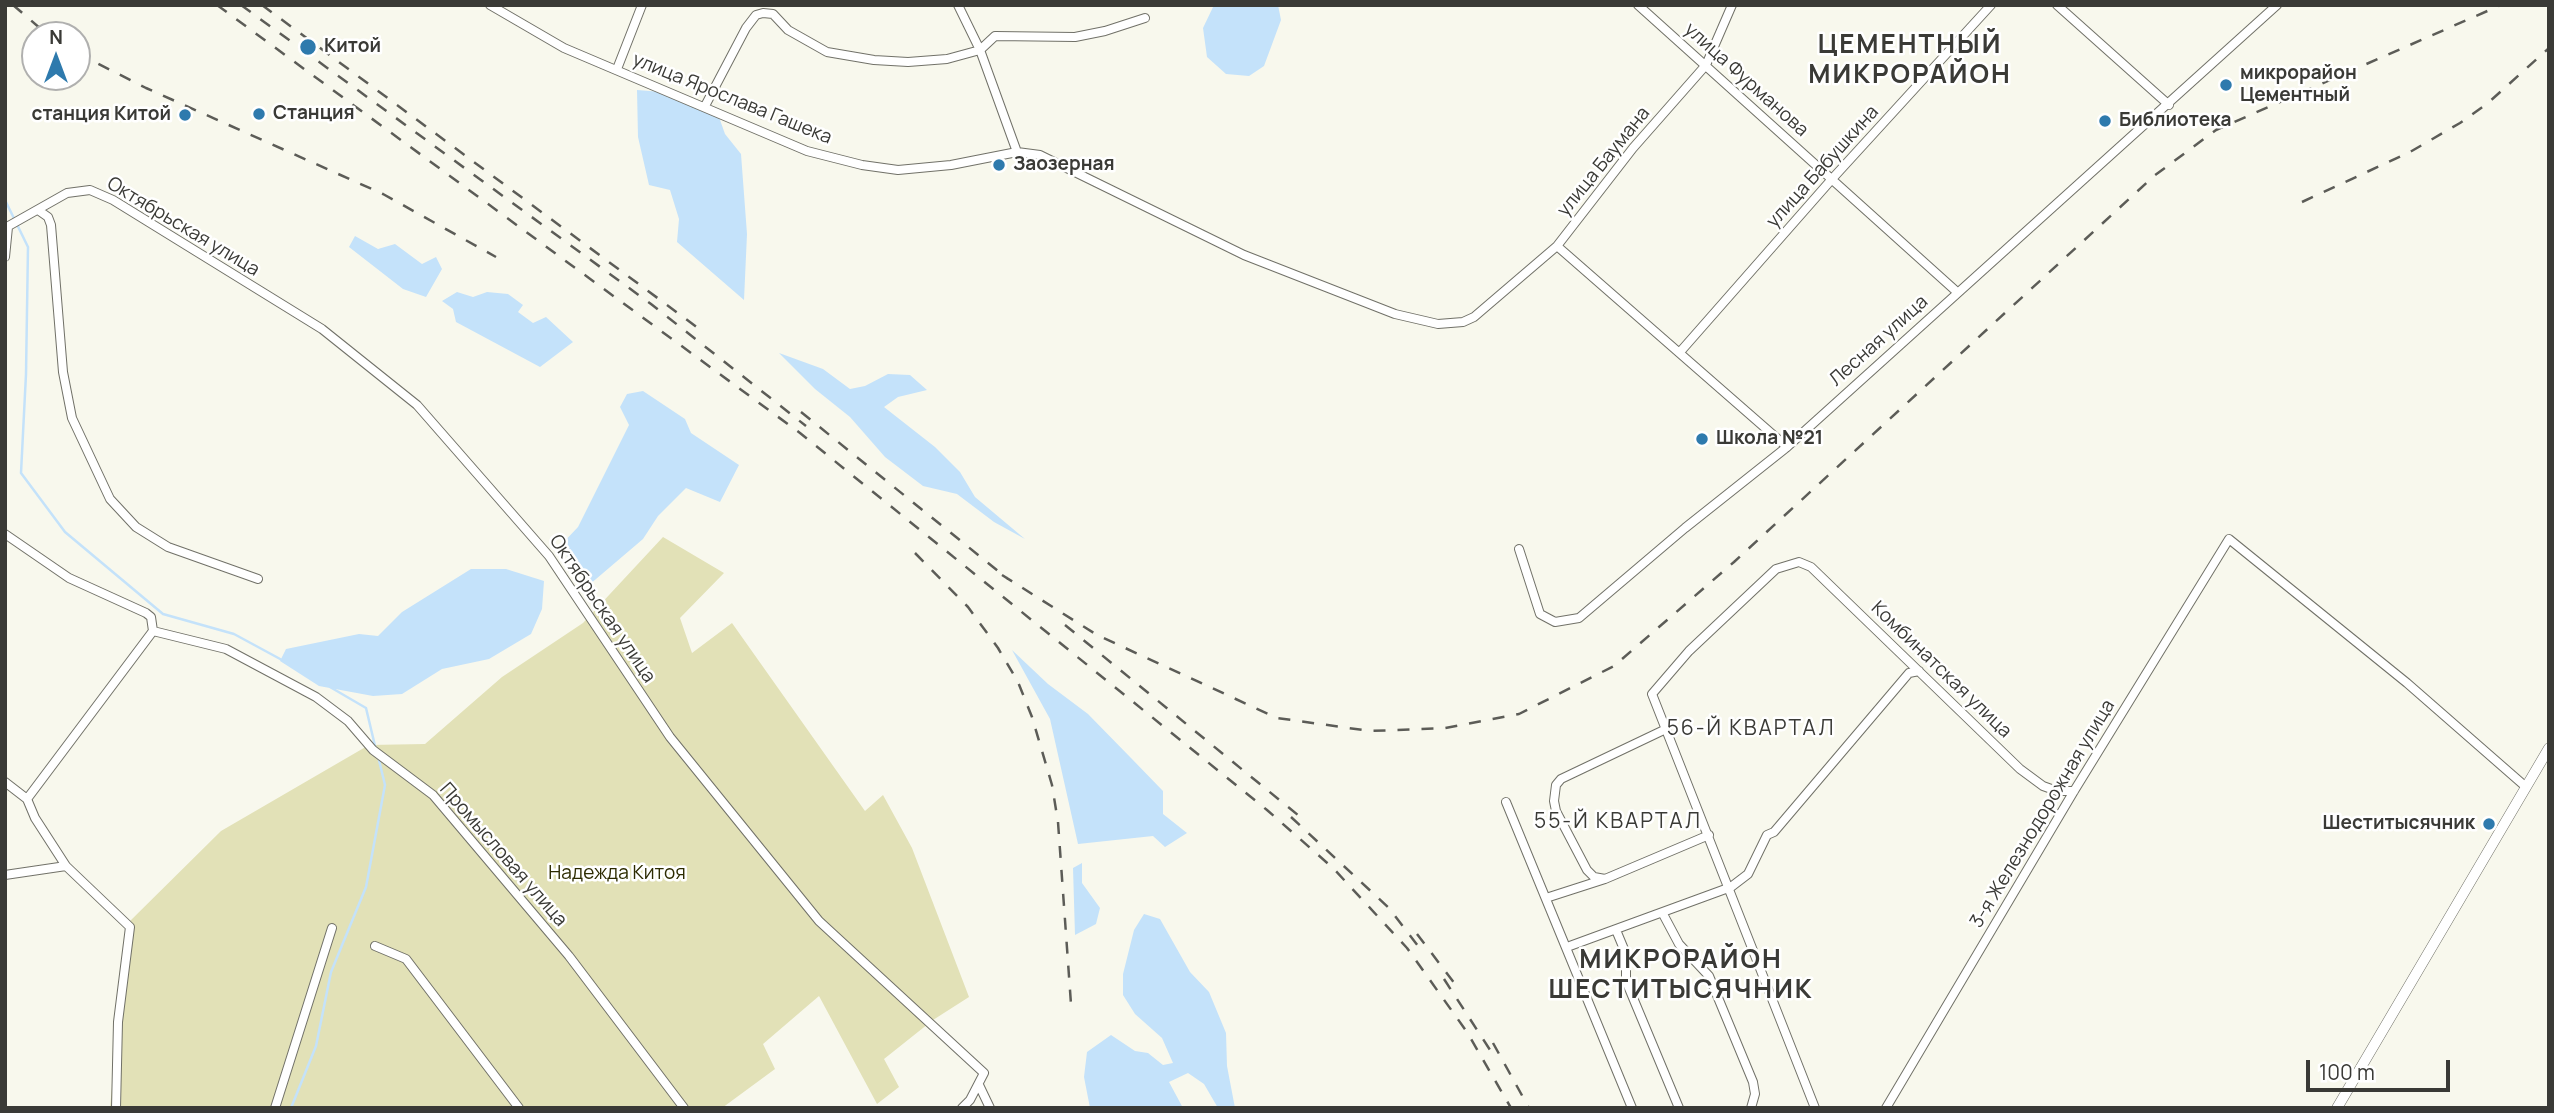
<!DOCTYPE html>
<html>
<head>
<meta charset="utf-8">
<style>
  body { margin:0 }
  #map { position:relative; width:2554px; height:1113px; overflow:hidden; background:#f8f8ed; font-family:Manrope,sans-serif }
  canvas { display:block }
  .frame { position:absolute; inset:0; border:7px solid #3a3a36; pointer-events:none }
  .north { position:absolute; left:21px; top:21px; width:70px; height:70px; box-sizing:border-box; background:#fff; border:2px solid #b0b0af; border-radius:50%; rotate:0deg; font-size:19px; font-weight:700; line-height:28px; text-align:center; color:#3a3a36 }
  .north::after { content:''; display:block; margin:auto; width:24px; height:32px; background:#2e7aad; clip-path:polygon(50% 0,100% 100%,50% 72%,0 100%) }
  .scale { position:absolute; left:2306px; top:1060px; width:144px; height:32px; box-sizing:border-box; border:4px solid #3a3a36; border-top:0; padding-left:9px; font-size:21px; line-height:24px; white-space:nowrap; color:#3a3a36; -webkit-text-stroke:5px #fff; paint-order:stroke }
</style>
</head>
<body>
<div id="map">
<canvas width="2554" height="1113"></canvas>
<div class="frame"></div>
<div class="north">N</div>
<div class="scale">100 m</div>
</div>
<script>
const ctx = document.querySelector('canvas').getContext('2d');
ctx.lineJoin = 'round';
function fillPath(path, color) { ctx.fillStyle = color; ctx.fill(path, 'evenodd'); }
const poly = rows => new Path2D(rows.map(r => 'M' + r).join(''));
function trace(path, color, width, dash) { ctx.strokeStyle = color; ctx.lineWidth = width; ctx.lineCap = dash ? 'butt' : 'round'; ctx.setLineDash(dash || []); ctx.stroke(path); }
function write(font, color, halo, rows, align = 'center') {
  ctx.font = font + ' Manrope,sans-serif'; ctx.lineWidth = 5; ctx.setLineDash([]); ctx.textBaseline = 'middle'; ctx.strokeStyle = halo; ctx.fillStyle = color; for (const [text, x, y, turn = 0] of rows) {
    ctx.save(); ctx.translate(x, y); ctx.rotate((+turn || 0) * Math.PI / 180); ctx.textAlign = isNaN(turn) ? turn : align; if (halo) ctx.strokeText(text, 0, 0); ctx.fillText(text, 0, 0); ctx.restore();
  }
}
const green = poly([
  [663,537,724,573,680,618,692,653,732,623,865,811,883,795,912,848,969,997,933,1020,884,1059,899,1087,877,1104,819,996,763,1044,775,1069,722,1108,110,1108,127,924,221,831,369,745,425,744,502,677,583,623]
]);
const water = poly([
  [1214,5,1278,5,1281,20,1264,66,1249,76,1226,74,1207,57,1203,28],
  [637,90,662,92,719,117,725,134,741,154,747,234,744,300,677,242,679,219,670,190,649,185,638,137],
  [355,236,378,249,395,244,422,264,436,257,442,269,426,297,403,289,349,247],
  [457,292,473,297,487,292,508,294,523,305,518,312,533,323,546,317,573,342,540,367,456,322,453,309,442,301],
  [779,353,823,369,850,389,865,386,888,374,910,375,927,390,898,397,884,407,935,447,960,472,975,497,1025,539,994,522,957,494,923,486,885,457,850,417,815,389],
  [643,391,685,419,691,433,739,465,720,502,686,488,658,516,643,539,589,585,560,546,578,527,629,425,620,407,627,394],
  [471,569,506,569,544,581,542,609,531,634,489,659,442,669,402,694,373,696,319,686,280,661,286,649,359,634,378,636,402,612],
  [1012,650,1048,684,1088,714,1131,758,1163,791,1163,814,1187,833,1165,847,1153,836,1078,844,1050,719],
  [1082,863,1082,883,1100,908,1096,924,1075,935,1073,868],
  [1144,914,1160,919,1190,972,1209,992,1226,1033,1227,1066,1235,1108,1218,1108,1204,1084,1188,1073,1169,1082,1183,1108,1090,1108,1084,1077,1087,1052,1111,1035,1135,1051,1148,1053,1163,1065,1173,1063,1162,1038,1135,1014,1123,995,1123,974,1134,930]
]);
const stream = poly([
  [5,200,28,247,26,374,21,473,65,532,163,614,234,634,282,660],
  [330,687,366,708,376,750],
  [291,1108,316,1046,331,972,366,887,385,785,378,756]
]);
const minor = poly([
  [490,5,564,48,807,151,862,165,898,170,951,165,1017,152,1040,155,1244,255,1395,314,1438,324,1463,322,1474,317,1557,246,1633,148,1706,65,1732,5],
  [958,5,980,50,1017,152],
  [1638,5,1957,292],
  [2057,5,2169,105],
  [617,69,642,5],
  [705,106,746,28,756,15,763,13,773,14,788,30,827,52,874,60,908,62,947,59,980,50,995,36,1075,37,1105,31,1145,18],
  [38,210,48,217,51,225,63,372,72,418,110,499,136,527,168,547,258,579],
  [5,228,67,193,90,190,113,200,322,329,417,405,549,556,670,737,819,921,984,1073,970,1100,962,1108],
  [1557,246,1787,447],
  [5,257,8,227],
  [1680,352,1832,179,1991,5],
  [5,534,69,578,146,613,151,617,153,631,226,649,316,697,348,721,373,750,433,795,569,956,684,1108],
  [1519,549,1540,614,1555,622,1579,618,1685,528,1787,447,2277,5],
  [5,782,27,799,35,818,66,866,130,927,118,1022,116,1108],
  [27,799,153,631],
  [1506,802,1632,1108],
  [5,875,66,866],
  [1605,879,1594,877,1587,870,1556,811,1554,801,1556,785,1561,779,1666,729],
  [1546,898,1605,879,1709,835],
  [1663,914,1679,944,1709,976,1753,1082,1755,1094,1751,1108],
  [1616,930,1626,954,1626,981,1679,1108],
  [375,946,406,959,519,1108],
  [1567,947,1731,887,1748,874,1767,835,1774,832,1909,673,1919,671],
  [979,1085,990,1108],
  [275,1108,332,928],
  [1815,1108,1652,694,1689,651,1776,569,1799,562,1811,567,2020,769,2043,786,2057,791,2074,791],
  [1886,1108,2074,791,2229,539,2407,683,2526,787]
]);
const tertiary = poly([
  [2337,1108,2549,748]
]);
const rail = poly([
  [13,5,48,35],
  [217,5,800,433,1267,810,1333,868,1407,948,1467,1032,1511,1108],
  [241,5,651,304,806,426],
  [262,5,698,328],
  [77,53,146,88,383,194,496,257],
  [2302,202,2410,152,2460,123,2488,103,2549,48],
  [801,412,1008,579],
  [915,553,968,607,998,648,1018,682,1032,717,1052,785,1058,822,1071,1004],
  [1002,575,1097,635,1277,718,1370,731,1445,728,1519,714,1614,666,1734,562,2154,176,2216,130,2501,5],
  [1065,625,1304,820],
  [1291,817,1389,908,1418,946],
  [1417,934,1455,984],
  [1444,979,1494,1056],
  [1493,1043,1529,1108]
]);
const markers = [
  [308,47,9,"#2e7aad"],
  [2226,85,7,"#2e7aad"],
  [259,114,7,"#2e7aad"],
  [185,115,7,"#2e7aad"],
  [2105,121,7,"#2e7aad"],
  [999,165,7,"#2e7aad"],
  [1702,439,7,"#2e7aad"],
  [2489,824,7,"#2e7aad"]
];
const poiNames = [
  ["Китой",324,47],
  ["микрорайон",2240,74],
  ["Цементный",2240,96],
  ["Станция",273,114],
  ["станция Китой",171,115,"right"],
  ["Библиотека",2119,121],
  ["Заозерная",1013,165],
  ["Школа №21",1716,439],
  ["Шеститысячник",2475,824,"right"]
];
const streetNames = [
  ["улица Фурманова",1746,80,42],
  ["улица Ярослава Гашека",732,99,22],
  ["улица Баумана",1604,162,-51],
  ["улица Бабушкина",1823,167,-48],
  ["Октябрьская улица",183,227,31],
  ["Лесная улица",1879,341,-42],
  ["Октябрьская улица",602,609,56],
  ["Комбинатская улица",1941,670,44],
  ["3-я Железнодорожная улица",2043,814,-59],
  ["Промысловая улица",503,855,49]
];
const parkNames = [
  ["Надежда Китоя",617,874]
];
const neighbourhoodNames = [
  ["56-Й КВАРТАЛ",1751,729],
  ["55-Й КВАРТАЛ",1618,822]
];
const districtNames = [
  ["ЦЕМЕНТНЫЙ",1910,46],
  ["МИКРОРАЙОН",1910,76],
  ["МИКРОРАЙОН",1681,961],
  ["ШЕСТИТЫСЯЧНИК",1681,991]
];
fillPath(green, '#e2e1b7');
fillPath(water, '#c4e2fa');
trace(stream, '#c4e2fa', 2.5);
trace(minor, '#717168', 10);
trace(tertiary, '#717168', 11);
trace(minor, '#fff', 8);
trace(tertiary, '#fff', 10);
trace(rail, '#5c5c57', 2.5, [12, 12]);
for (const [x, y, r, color] of markers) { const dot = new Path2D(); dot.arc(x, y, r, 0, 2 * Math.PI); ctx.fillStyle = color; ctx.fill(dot); trace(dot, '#fff', 2.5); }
write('bold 19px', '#3a3a36', '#fff', poiNames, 'left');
write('19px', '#3a3a36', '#fff', streetNames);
write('19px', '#2d2b00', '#fff', parkNames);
ctx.letterSpacing = '2px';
write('21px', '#3a3a36', '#fff', neighbourhoodNames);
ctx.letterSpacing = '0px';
ctx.letterSpacing = '2px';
write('bold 26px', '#3a3a36', '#fff', districtNames);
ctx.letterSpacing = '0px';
</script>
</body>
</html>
